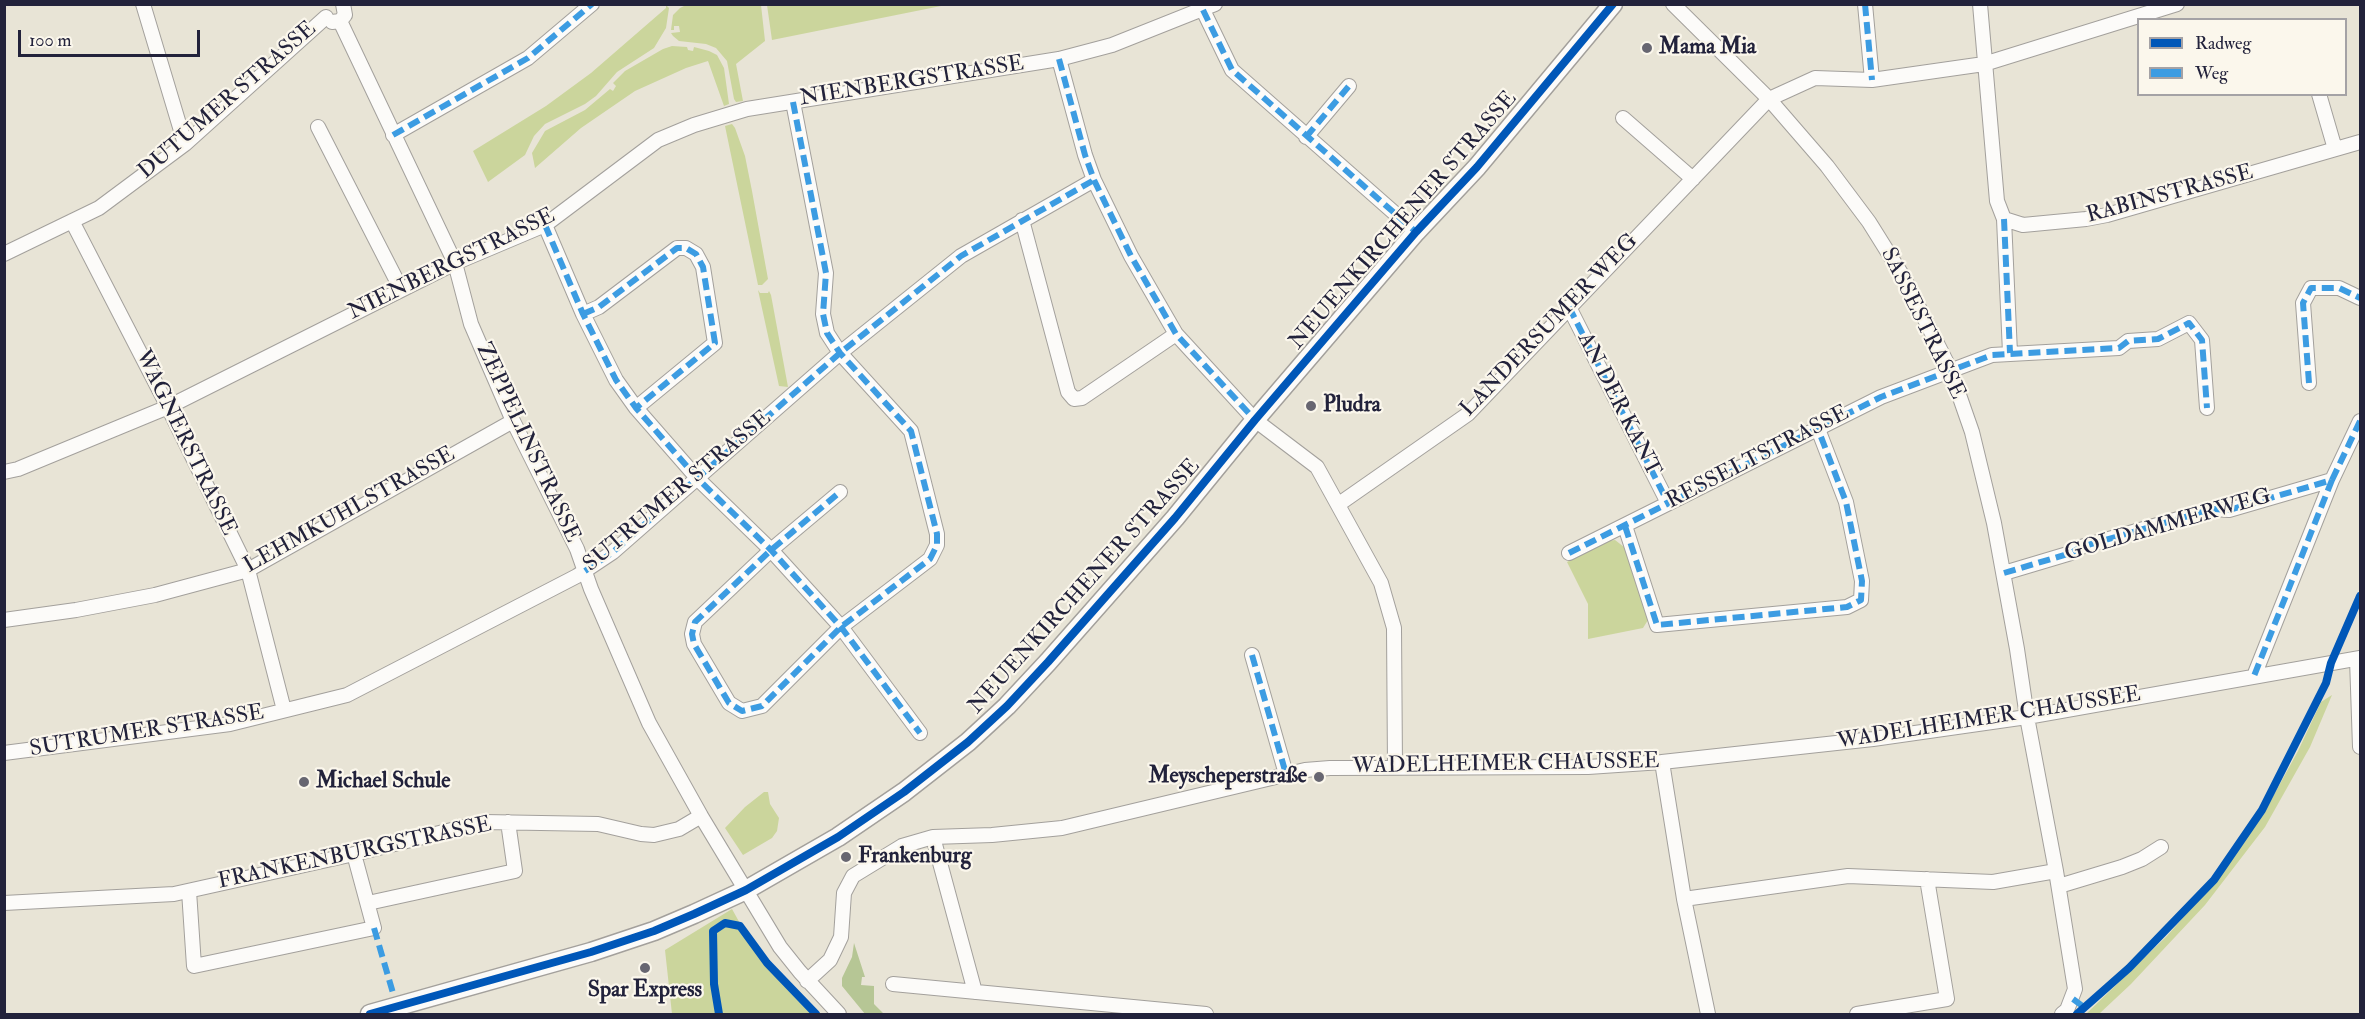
<!DOCTYPE html>
<html>
<head>
<meta charset="utf-8">
<style>
  body { margin:0 }
  #map { position:relative; width:2365px; height:1019px; overflow:hidden; background:#e8e4d6; font-family:"IM FELL Double Pica",serif }
  canvas { display:block }
  .frame { position:absolute; inset:0; border:6px solid #22223b; pointer-events:none }
  .legend { position:absolute; left:2137px; top:18px; width:210px; height:78px; box-sizing:border-box; background:#fbf7ec; border:2px solid #a4a2a5; margin:0; padding:8px 10px; list-style:none; font-size:18px; color:#22223b }
  .legend li { display:flex; align-items:center; gap:12px; height:30px }
  .legend b { width:30px; border:2px solid #a4a2a5 }
  .scale { position:absolute; left:18px; top:30px; width:182px; height:27px; box-sizing:border-box; border:3px solid #22223b; border-top:0; padding-left:8px; font-size:18px; line-height:21px; white-space:nowrap; color:#22223b; -webkit-text-stroke:4px #fbf7ec; paint-order:stroke }
</style>
</head>
<body>
<div id="map">
<canvas width="2365" height="1019"></canvas>
<div class="frame"></div>
<ul class="legend">
<li><b style="height:8px;background:#0057b8"></b>Radweg</li>
<li><b style="height:8px;background:#3c9ce2"></b>Weg</li>
</ul>
<div class="scale">100 m</div>
</div>
<script>
const ctx = document.querySelector('canvas').getContext('2d');
ctx.lineJoin = 'round';
function fillPath(path, color) { ctx.fillStyle = color; ctx.fill(path, 'evenodd'); }
const poly = rows => new Path2D(rows.map(r => 'M' + r).join(''));
function trace(path, color, width, dash) { ctx.strokeStyle = color; ctx.lineWidth = width; ctx.lineCap = dash ? 'butt' : 'round'; ctx.setLineDash(dash || []); ctx.stroke(path); }
function write(font, color, halo, rows, align = 'center') {
  ctx.font = font + ' "IM FELL Double Pica",serif'; ctx.lineWidth = 4.5; ctx.setLineDash([]); ctx.textBaseline = 'middle'; ctx.strokeStyle = halo; ctx.fillStyle = color; for (const [text, x, y, turn = 0] of rows) {
    ctx.save(); ctx.translate(x, y); ctx.rotate((+turn || 0) * Math.PI / 180); ctx.textAlign = isNaN(turn) ? turn : align; if (halo) ctx.strokeText(text, 0, 0); ctx.fillText(text, 0, 0); ctx.restore();
  }
}
const green = poly([
  [688,4,761,5,765,41,736,64,743,101,736,102,734,99,727,61,716,48,706,44,679,41,673,36,671,33,680,32,679,26,674,26,674,30,671,30,673,15,680,8],
  [666,5,669,8,666,28,654,48,617,72,596,96,585,104,545,124,534,136,525,155,488,182,473,151,546,106,591,73,666,8],
  [767,5,767,4,946,5,772,40],
  [672,46,687,47,688,50,693,51,694,47,709,51,717,55,724,68,729,104,724,106,708,61,686,68,635,91,581,128,535,168,532,153,545,131,585,110,610,89,613,91,616,86,613,83,625,71,663,49],
  [732,124,735,128,745,156,752,191,768,279,762,285,758,285,725,126],
  [758,290,760,293,768,293,769,291,771,295,788,387,779,386],
  [1615,540,1624,547,1648,620,1643,628,1588,639,1588,604,1567,562,1608,541],
  [2332,695,2310,747,2265,827,2205,905,2131,984,2099,1014,2086,1014,2167,936,2208,889,2264,813,2298,751,2321,702],
  [764,792,768,792,770,804,779,818,777,831,772,838,743,855,725,828,745,807],
  [732,909,757,954,812,1014,672,1014,665,950]
]);
const forest = poly([
  [854,943,865,977,862,977,861,985,874,986,874,1004,884,1014,865,1014,842,986,842,978,852,957]
]);
const minor = poly([
  [143,4,185,144],
  [1673,4,1769,99,1827,166,1869,222,1904,278,1950,369,1972,432,1994,523,2017,649,2027,717,2056,871,2075,989,2067,1010,2062,1014],
  [1865,4,1872,80],
  [1980,4,1997,201,2004,219,2023,225,2086,219,2107,215,2360,142],
  [1203,10,1232,70,1416,232],
  [340,21,455,263,471,324,513,421,577,549,591,589,649,723,701,816,780,947,800,972,839,1014],
  [332,22,340,21,345,15,343,4],
  [1059,59,1085,155,1094,180,1131,256,1176,334,1255,420,1317,467,1381,583,1394,628,1395,767],
  [2319,94,2335,149],
  [793,102,826,273,823,314,827,333,840,353,911,431,937,534,937,545,930,559,841,627,762,706,742,711,729,703,694,644,692,634,695,622,771,550,840,492],
  [1623,118,1693,179],
  [318,127,401,289],
  [393,135,528,58,592,4],
  [1306,137,1349,86],
  [2004,219,2010,353],
  [1022,220,1068,392,1074,399,1082,398,1176,334],
  [72,221,168,407,248,570,284,710],
  [545,225,583,314,616,380,636,408,698,479,771,550,841,627,920,733],
  [4,254,99,208,185,144,326,17],
  [1569,307,1668,503],
  [583,314,599,307,677,248,686,248,696,254,703,267,715,343,636,408],
  [2309,383,2303,303,2311,288,2339,288,2360,298],
  [4,472,18,469,168,407,455,263,545,225,658,140,694,125,747,109,1059,59,1112,45,1215,4],
  [2332,480,2360,421],
  [1339,504,1468,414,1769,99,1815,78,1872,80,1984,64,2177,4],
  [1625,526,1657,625,1847,607,1861,600,1862,581,1846,502,1818,429],
  [1569,553,1881,397,1992,355,2119,348,2128,341,2158,339,2189,323,2202,340,2207,408],
  [2004,573,2071,553,2081,547,2213,509,2229,510,2332,480,2254,676],
  [4,620,76,610,155,595,248,570,513,421],
  [1252,655,1286,774],
  [2357,659,2360,747],
  [4,753,230,724,347,695,577,576,613,552,840,353,961,256,1094,180],
  [1662,762,1684,899,1848,876,1993,882,2056,871],
  [933,837,975,992],
  [2059,886,2122,867,2142,859,2161,847],
  [189,891,194,966,374,928,354,854],
  [1684,899,1708,1014],
  [4,903,174,894,354,854,484,822,598,824,641,834,654,835,679,829,701,816],
  [368,903,515,871,508,822],
  [807,981,830,960,841,937,844,893,853,876,902,846,933,837,992,835,1062,828,1305,770,1330,768,1588,767,1662,762,1873,739,2027,717,2360,658],
  [893,984,1206,1014],
  [1857,1014,1947,999,1927,879]
]);
const tertiary = poly([
  [370,1014,591,952,654,931,694,914,746,890,838,837,904,792,968,742,1007,706,1048,662,1175,518,1255,420,1416,232,1477,167,1613,4]
]);
const quiet = poly([
  [1865,4,1872,80],
  [1203,10,1232,70,1416,232],
  [1059,59,1085,155,1094,180,1131,256,1176,334,1255,420],
  [793,102,826,273,823,314,827,333,840,353,911,431,937,534,937,545,930,559,841,627,762,706,742,711,729,703,694,644,692,634,695,622,771,550,840,492],
  [393,135,528,58,592,4],
  [1306,137,1349,86],
  [2004,219,2010,353],
  [545,225,583,314,616,380,636,408,698,479,771,550,841,627,920,733],
  [1569,307,1668,503],
  [583,314,599,307,677,248,686,248,696,254,703,267,715,343,636,408],
  [2309,383,2303,303,2311,288,2339,288,2360,298],
  [2332,480,2360,421],
  [1625,526,1657,625,1847,607,1861,600,1862,581,1846,502,1818,429],
  [1569,553,1881,397,1992,355,2119,348,2128,341,2158,339,2189,323,2202,340,2207,408],
  [585,571,613,552,840,353,961,256,1094,180],
  [2004,573,2071,553,2081,547,2213,509,2229,510,2332,480,2254,676],
  [1252,655,1286,774],
  [374,928,393,993],
  [2073,999,2085,1008]
]);
const cycleway = poly([
  [370,1014,591,952,654,931,694,914,746,890,838,837,904,792,968,742,1007,706,1048,662,1175,518,1255,420,1416,232,1477,167,1613,4],
  [719,1014,714,984,713,931,725,923,740,926,767,963,816,1014],
  [2077,1014,2129,968,2214,880,2262,810,2326,683,2331,663,2360,596]
]);
const markers = [
  [1647,48,6,"#676671"],
  [1311,406,6,"#676671"],
  [1319,777,6,"#676671"],
  [304,782,6,"#676671"],
  [846,857,6,"#676671"],
  [645,968,6,"#676671"]
];
const poiNames = [
  ["Mama Mia",1659,48],
  ["Pludra",1323,406],
  ["Meyscheperstraße",1307,777,"right"],
  ["Michael Schule",316,782],
  ["Frankenburg",858,857],
  ["Spar Express",645,991,"center"]
];
const streetNames = [
  ["NIENBERGSTRASSE",912,82,-9],
  ["DUTUMER STRASSE",228,101,-41],
  ["RABINSTRASSE",2170,195,-15],
  ["NEUENKIRCHENER STRASSE",1404,221,-49],
  ["NIENBERGSTRASSE",452,265,-26],
  ["SASSESTRASSE",1922,324,64],
  ["LANDERSUMER WEG",1550,326,-46],
  ["AN DER KANT",1618,405,63],
  ["WAGNERSTRASSE",185,443,64],
  ["ZEPPELINSTRASSE",527,443,65],
  ["RESSELTSTRASSE",1758,458,-27],
  ["SUTRUMER STRASSE",678,492,-40],
  ["LEHMKUHLSTRASSE",350,511,-29],
  ["GOLDAMMERWEG",2168,526,-16],
  ["NEUENKIRCHENER STRASSE",1085,587,-48],
  ["WADELHEIMER CHAUSSEE",1989,719,-9],
  ["SUTRUMER STRASSE",147,732,-9],
  ["WADELHEIMER CHAUSSEE",1506,765,-1],
  ["FRANKENBURGSTRASSE",355,854,-12]
];
fillPath(green, '#cbd59c');
fillPath(forest, '#b6c695');
trace(minor, '#a3a09c', 16);
trace(tertiary, '#a3a09c', 21);
trace(minor, '#fcfbf9', 14);
trace(tertiary, '#fcfbf9', 18);
trace(quiet, '#3c9ce2', 6, [12, 6]);
trace(cycleway, '#0057b8', 8);
for (const [x, y, r, color] of markers) { const dot = new Path2D(); dot.arc(x, y, r, 0, 2 * Math.PI); ctx.fillStyle = color; ctx.fill(dot); trace(dot, '#fbf7ec', 2); }
write('bold 22px', '#22223b', '#fbf7ec', poiNames, 'left');
write('22px', '#22223b', '#fbf7ec', streetNames);
</script>
</body>
</html>
